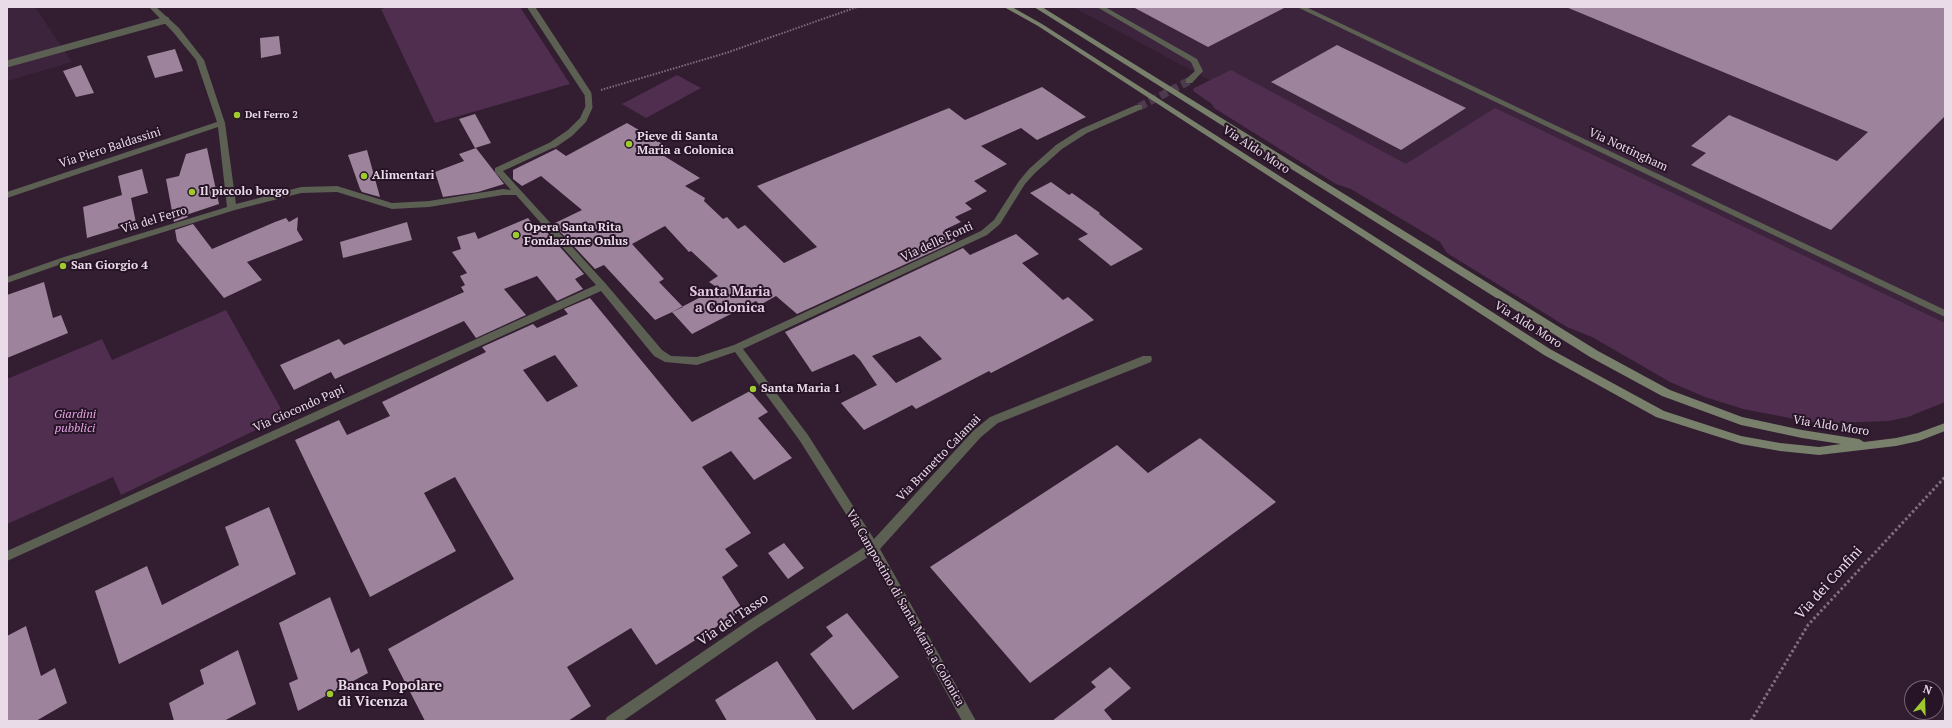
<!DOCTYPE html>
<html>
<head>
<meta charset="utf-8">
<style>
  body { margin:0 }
  #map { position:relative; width:1952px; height:728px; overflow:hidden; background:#321d31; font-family:"PT Serif",serif }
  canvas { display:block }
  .frame { position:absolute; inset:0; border:8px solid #e9dbe8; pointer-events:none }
  .north { position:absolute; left:1904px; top:680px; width:40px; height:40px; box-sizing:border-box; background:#271427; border:1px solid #756474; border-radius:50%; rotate:19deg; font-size:11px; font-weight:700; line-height:16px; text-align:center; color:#e9dbe8 }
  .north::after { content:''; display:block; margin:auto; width:14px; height:18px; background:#9eca2f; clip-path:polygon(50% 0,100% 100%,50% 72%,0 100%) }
</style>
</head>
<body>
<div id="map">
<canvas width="1952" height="728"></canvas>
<div class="frame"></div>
<div class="north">N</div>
</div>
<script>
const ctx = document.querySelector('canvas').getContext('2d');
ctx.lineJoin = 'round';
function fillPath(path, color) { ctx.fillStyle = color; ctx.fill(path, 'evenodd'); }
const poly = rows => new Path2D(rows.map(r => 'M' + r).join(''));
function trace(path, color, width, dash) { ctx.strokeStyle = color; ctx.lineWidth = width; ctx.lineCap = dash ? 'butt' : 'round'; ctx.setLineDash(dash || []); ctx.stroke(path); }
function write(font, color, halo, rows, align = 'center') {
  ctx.font = font + ' "PT Serif",serif'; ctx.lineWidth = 4; ctx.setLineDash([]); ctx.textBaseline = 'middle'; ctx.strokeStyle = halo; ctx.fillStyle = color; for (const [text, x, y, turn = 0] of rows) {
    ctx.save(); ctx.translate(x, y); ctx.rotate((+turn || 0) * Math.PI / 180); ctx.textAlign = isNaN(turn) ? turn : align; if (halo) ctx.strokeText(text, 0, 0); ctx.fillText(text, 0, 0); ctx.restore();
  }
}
const built = poly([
  [7,7,35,7,72,62,7,81],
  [1073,7,1945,7,1945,363,1400,182]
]);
const green = poly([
  [388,7,520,7,570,84,435,123,381,9],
  [1231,70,1406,164,1495,108,1945,323,1945,402,1908,417,1889,421,1837,423,1810,422,1743,409,1705,397,1670,382,1592,337,1567,327,1447,253,1440,242,1351,189,1336,184,1214,108,1212,104,1193,91,1194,88],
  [677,75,701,88,646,118,622,104],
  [226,310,285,416,121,495,113,477,7,524,7,379,102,339,112,360]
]);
const building = poly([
  [1133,7,1286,7,1208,47],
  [1566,7,1945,7,1945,116,1831,230,1691,165,1706,153,1691,146,1729,115,1837,161,1868,132],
  [279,36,281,54,261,58,260,38],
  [1337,45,1466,108,1401,150,1271,82],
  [175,49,183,71,155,78,147,56],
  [81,65,94,93,76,97,63,71],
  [1042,87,1086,117,1037,140,1021,128,981,146,1007,164,974,181,987,191,965,203,972,209,955,217,961,222,944,230,956,241,797,314,776,296,760,305,756,301,692,334,672,312,718,288,709,282,718,276,691,251,689,252,665,226,632,244,664,279,659,282,683,307,655,320,604,265,595,269,553,224,582,210,541,176,522,186,513,179,513,170,556,149,566,156,627,123,666,146,656,151,700,178,685,186,705,198,704,201,723,219,727,217,738,229,745,225,784,263,817,247,757,186,949,108,965,120],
  [475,114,491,143,475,148,459,119],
  [207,148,219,204,186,215,188,217,174,222,166,179,179,176,186,154],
  [476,148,504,184,478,192,443,197,435,172,464,161,459,154],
  [367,150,380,197,362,192,360,189,348,155],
  [142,169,148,193,131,198,136,223,87,238,83,207,122,195,118,176],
  [1051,182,1069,195,1072,193,1100,213,1099,214,1143,249,1111,266,1078,239,1088,234,1030,193],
  [298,217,297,230,303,240,247,262,262,280,224,298,177,241,175,230,193,224,212,249,275,222,286,218,289,222],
  [528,218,538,231,544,229,584,274,575,279,583,289,557,301,537,276,504,289,526,315,476,338,464,321,335,379,331,372,294,390,280,365,339,339,344,345,464,292,461,287,465,285,460,276,467,273,452,252,461,249,457,237,475,232,478,239],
  [407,222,412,240,343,258,340,242],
  [1016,234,1039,254,1022,263,1063,300,1068,297,1094,320,991,373,989,371,916,409,912,405,864,430,841,403,877,385,860,360,854,354,812,372,785,332,963,248,970,255],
  [920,336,942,359,896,383,872,356],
  [44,282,53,318,61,315,68,333,7,358,7,295],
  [590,298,692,422,750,391,768,412,758,418,792,458,754,480,731,451,702,467,751,533,725,549,738,566,722,577,743,610,656,665,631,628,567,667,591,706,568,721,425,721,388,649,514,579,455,477,424,493,456,551,370,597,295,440,339,420,347,435,390,416,382,402,486,352,482,347,533,324,537,328,568,314,564,309],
  [555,355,578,386,547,402,523,370],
  [1200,438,1276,502,1030,683,930,567,1117,445,1148,473],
  [269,507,296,574,119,664,95,591,147,566,162,605,239,565,225,527],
  [784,543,804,568,788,579,768,553],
  [330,597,351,653,359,648,368,673,298,711,289,683,298,679,279,623],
  [847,613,899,677,853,710,810,654,833,636,826,627],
  [26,626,41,676,55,668,67,703,36,721,7,721,7,636],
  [238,650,256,704,224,721,174,721,169,703,204,684,200,670],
  [777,661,817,721,727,721,715,700],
  [1110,667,1131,688,1104,710,1113,721,1052,721,1096,687,1091,682]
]);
const streetTunnel = poly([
  [1139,107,1189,81]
]);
const pathFar1 = poly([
  [601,90,726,53,857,7]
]);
const path = poly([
  [1751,721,1808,625,1945,477]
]);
const lane = poly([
  [531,7,588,94,589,107,583,120,570,133,554,144],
  [7,64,166,20]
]);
const street = poly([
  [149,7,156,7,179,28,204,60,225,123,236,204,301,187,337,186,392,203,429,201,503,189,511,190,495,172,495,168,551,142,557,142,557,146,503,171,606,284,662,350,671,356,697,357,734,345,981,231,994,220,1019,181,1029,169,1056,145,1081,129,1136,105,1142,105,1142,109,1087,133,1062,149,1035,173,1025,184,1000,224,987,235,743,349,808,435,874,539,973,431,990,417,1143,356,1151,356,1152,359,1151,362,998,423,981,437,880,549,976,721,962,721,871,555,756,629,623,721,605,721,607,717,748,621,866,546,800,441,735,352,697,365,665,362,654,356,601,291,7,561,7,551,596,285,516,195,503,195,429,207,392,209,337,192,301,193,235,210,70,261,7,283,7,277,64,257,227,207,218,127,7,198,7,192,217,122,196,60,173,32,149,7],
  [1097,7,1105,7,1197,59,1203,71,1192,83,1186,83,1186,79,1195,71,1191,62,1097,7],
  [1297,7,1306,7,1945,310,1945,317,1297,7]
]);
const secondary = poly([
  [1004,7,1012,7,1042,24,1550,349,1664,411,1741,436,1780,443,1819,447,1841,444,1802,438,1741,425,1662,396,1590,357,1034,7,1042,7,1598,351,1670,390,1742,417,1802,430,1859,439,1864,442,1896,438,1918,433,1945,423,1945,431,1919,441,1896,446,1819,455,1780,451,1741,444,1656,417,1544,355,1038,26,1004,7]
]);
const markers = [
  [237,115,4,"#9eca2f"],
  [629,144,4,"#9eca2f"],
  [364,176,4,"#9eca2f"],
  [192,192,4,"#9eca2f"],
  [516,235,4,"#9eca2f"],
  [63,266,4,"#9eca2f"],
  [753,389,4,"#9eca2f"],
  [330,694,4,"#9eca2f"]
];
const farPoinames = [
  ["Del Ferro 2",245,115]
];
const poiNames = [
  ["Pieve di Santa",637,137],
  ["Maria a Colonica",637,151],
  ["Alimentari",372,176],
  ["Il piccolo borgo",200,192],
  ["Opera Santa Rita",524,228],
  ["Fondazione Onlus",524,242],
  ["San Giorgio 4",71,266],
  ["Santa Maria 1",761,389]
];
const streetNames = [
  ["Via Piero Baldassini",110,148,-18],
  ["Via Aldo Moro",1256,150,33],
  ["Via Nottingham",1628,150,25],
  ["Via del Ferro",154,220,-17],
  ["Via delle Fonti",937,242,-25],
  ["Via Aldo Moro",1528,325,32],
  ["Via Giocondo Papi",299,409,-24],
  ["Via Aldo Moro",1831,426,9],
  ["Via Brunetto Calamai",939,458,-46],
  ["Via Campostino di Santa Maria a Colonica",905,608,60]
];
const parkNames = [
  ["Giardini",75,415],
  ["pubblici",75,429]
];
const quarterNames = [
  ["Santa Maria",730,292],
  ["a Colonica",730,308]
];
const nearStreetnames = [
  ["Via dei Confini",1829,583,-48],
  ["Via del Tasso",733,620,-34]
];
const nearPoinames = [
  ["Banca Popolare",338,686],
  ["di Vicenza",338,702]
];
fillPath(built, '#3d243d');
fillPath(green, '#502e4f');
fillPath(building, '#9d849c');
trace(streetTunnel, '#4d3a4c', 8, [8, 4]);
trace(pathFar1, '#806e7f', 2, [1.5, 1.5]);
trace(path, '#806e7f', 3, [2.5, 2.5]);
trace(lane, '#5b6053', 7);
fillPath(street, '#5b6053');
fillPath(secondary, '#78806c');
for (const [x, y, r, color] of markers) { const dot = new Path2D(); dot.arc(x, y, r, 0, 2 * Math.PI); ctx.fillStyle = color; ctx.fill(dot); trace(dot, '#271427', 1.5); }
write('bold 10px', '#e9dbe8', '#271427', farPoinames, 'left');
write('bold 12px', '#e9dbe8', '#271427', poiNames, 'left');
write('12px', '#e9dbe8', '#271427', streetNames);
write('italic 12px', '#e7a7e5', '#271427', parkNames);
write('bold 14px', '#e4c9e3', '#271427', quarterNames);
write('14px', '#e9dbe8', '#271427', nearStreetnames);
write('bold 14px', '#e9dbe8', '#271427', nearPoinames, 'left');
</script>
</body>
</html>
